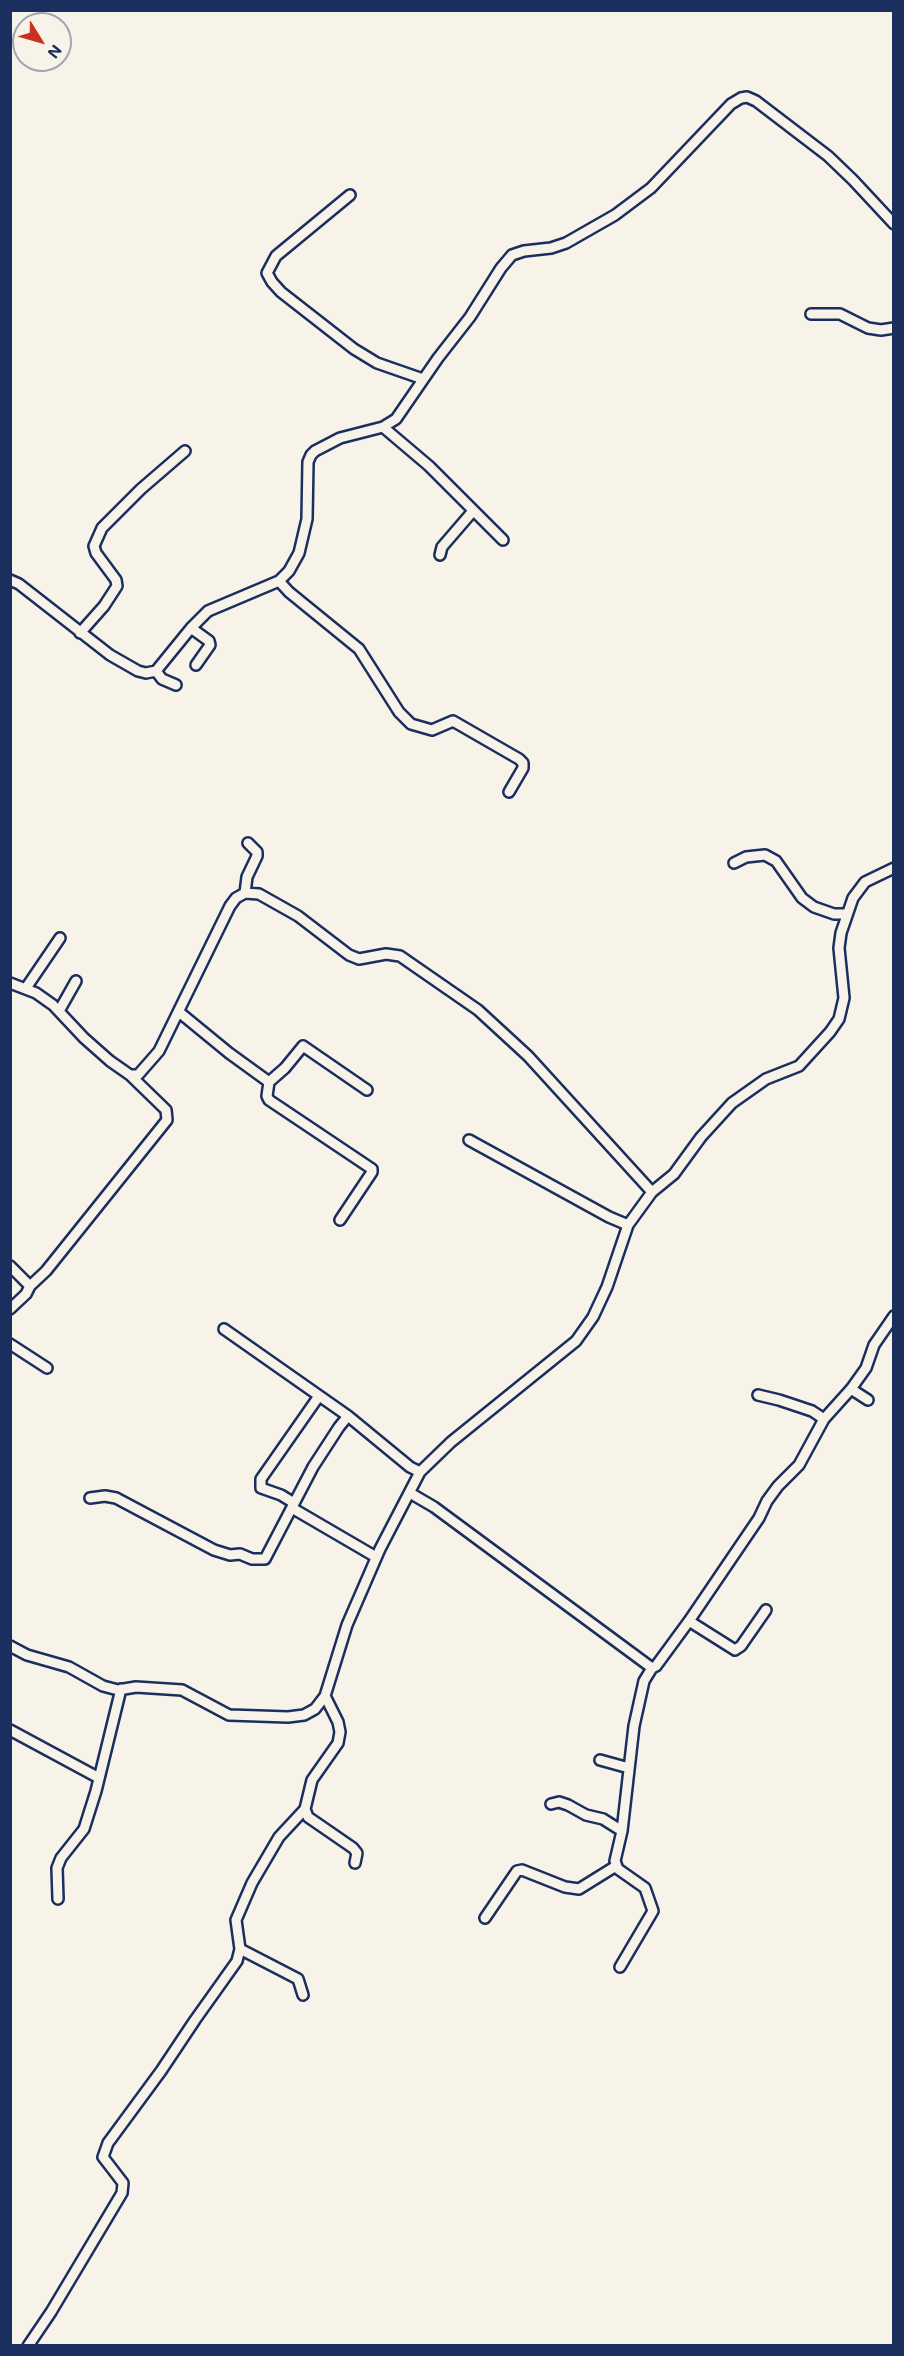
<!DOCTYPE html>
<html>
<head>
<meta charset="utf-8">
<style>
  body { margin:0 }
  #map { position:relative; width:904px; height:2356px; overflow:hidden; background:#f7f3e8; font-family:Mali,sans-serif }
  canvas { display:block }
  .frame { position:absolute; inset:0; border:12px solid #1b2f5e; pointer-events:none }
  .north { position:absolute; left:12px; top:12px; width:60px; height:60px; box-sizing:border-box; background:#f7f3e8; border:2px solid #9fa5b1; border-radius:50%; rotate:127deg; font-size:16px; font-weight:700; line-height:24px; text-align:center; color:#1b2f5e }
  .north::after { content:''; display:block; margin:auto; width:21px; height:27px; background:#c8321e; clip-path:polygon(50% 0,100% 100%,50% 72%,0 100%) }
</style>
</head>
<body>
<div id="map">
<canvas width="904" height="2356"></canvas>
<div class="frame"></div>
<div class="north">N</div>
</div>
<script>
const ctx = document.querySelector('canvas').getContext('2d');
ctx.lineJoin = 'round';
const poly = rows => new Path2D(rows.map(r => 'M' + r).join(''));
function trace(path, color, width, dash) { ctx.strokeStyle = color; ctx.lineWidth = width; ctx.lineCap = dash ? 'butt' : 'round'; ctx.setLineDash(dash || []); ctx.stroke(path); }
const street = poly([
  [350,195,276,256,267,273,272,282,281,292,354,349,377,363,423,379],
  [811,314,840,314,868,328,881,330,894,328],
  [383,427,429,466,503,540],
  [440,555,442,547,473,511],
  [10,580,19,584,110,655,138,671,146,673,156,671,191,628,208,611,279,581,289,571,299,553,307,519,308,462,311,455,315,451,340,438,383,427,396,419,438,358,470,317,501,268,512,255,524,251,551,248,566,243,615,215,651,188,731,104,741,98,747,97,756,101,828,156,853,180,894,224],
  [279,581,289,592,359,649,399,712,411,724,432,730,453,721,519,759,523,763,523,768,509,792],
  [191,628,209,641,210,645,196,665],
  [80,633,104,606,117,586,116,580,96,553,94,546,102,528,141,489,185,451],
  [156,671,162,679,176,685],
  [734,863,746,857,765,855,776,861,802,898,814,907,834,914,847,914],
  [245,893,247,877,257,856,257,852,248,843],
  [10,983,36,993,53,1005,84,1038,110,1061,130,1075,138,1075,159,1051,230,906,236,898,245,893,259,894,298,916,349,955,359,959,386,954,400,956,478,1010,528,1056,652,1192],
  [26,988,60,938],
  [59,1011,76,981],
  [179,1012,229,1053,269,1082,285,1068,303,1046,367,1090],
  [269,1082,267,1096,269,1100,372,1169,372,1172,340,1220],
  [469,1140,609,1217,628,1225],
  [10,1266,30,1286,26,1294,10,1309],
  [30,1286,46,1271,167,1120,166,1110,130,1075],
  [224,1329,348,1416,410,1467,420,1472],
  [10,1344,47,1368],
  [851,1389,868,1400],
  [758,1395,779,1400,812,1411,824,1419],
  [410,1493,434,1507,652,1668,656,1666,689,1621,759,1518,767,1501,778,1486,799,1465,824,1419,851,1389,866,1368,874,1345,894,1316],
  [90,1498,105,1496,116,1498,214,1550,230,1555,240,1554,252,1559,265,1559,313,1467,339,1427,348,1416],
  [294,1503,281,1495,261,1488,261,1479,319,1396],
  [292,1508,376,1557],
  [689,1621,735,1650,741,1646,766,1610],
  [10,1646,27,1655,69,1667,103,1686,118,1690,136,1687,182,1690,229,1715,288,1717,304,1715,315,1709,325,1696,347,1625,380,1549,420,1472,451,1442,576,1341,593,1317,607,1287,628,1225,652,1192,674,1174,701,1137,732,1103,766,1079,799,1066,830,1032,839,1019,844,998,839,948,841,933,853,898,865,882,894,868],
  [10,1730,99,1778],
  [600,1760,629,1768],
  [551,1804,559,1802,568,1805,586,1815,603,1819,622,1831],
  [305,1809,308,1817,353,1848,357,1853,355,1863],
  [58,1899,57,1868,61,1858,84,1829,96,1791,121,1689],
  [485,1918,517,1871,522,1870,565,1887,579,1889,616,1866],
  [240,1949,298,1979,303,1995],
  [620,1967,653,1911,645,1888,618,1869,615,1861,622,1831,634,1726,644,1681,652,1668],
  [28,2346,51,2312,122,2193,123,2183,103,2157,108,2143,161,2071,195,2020,237,1961,240,1949,236,1920,252,1883,279,1837,305,1809,312,1780,338,1743,340,1732,338,1722,325,1696]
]);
trace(street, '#1b2f5e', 14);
trace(street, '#f7f3e8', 9);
</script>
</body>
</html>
